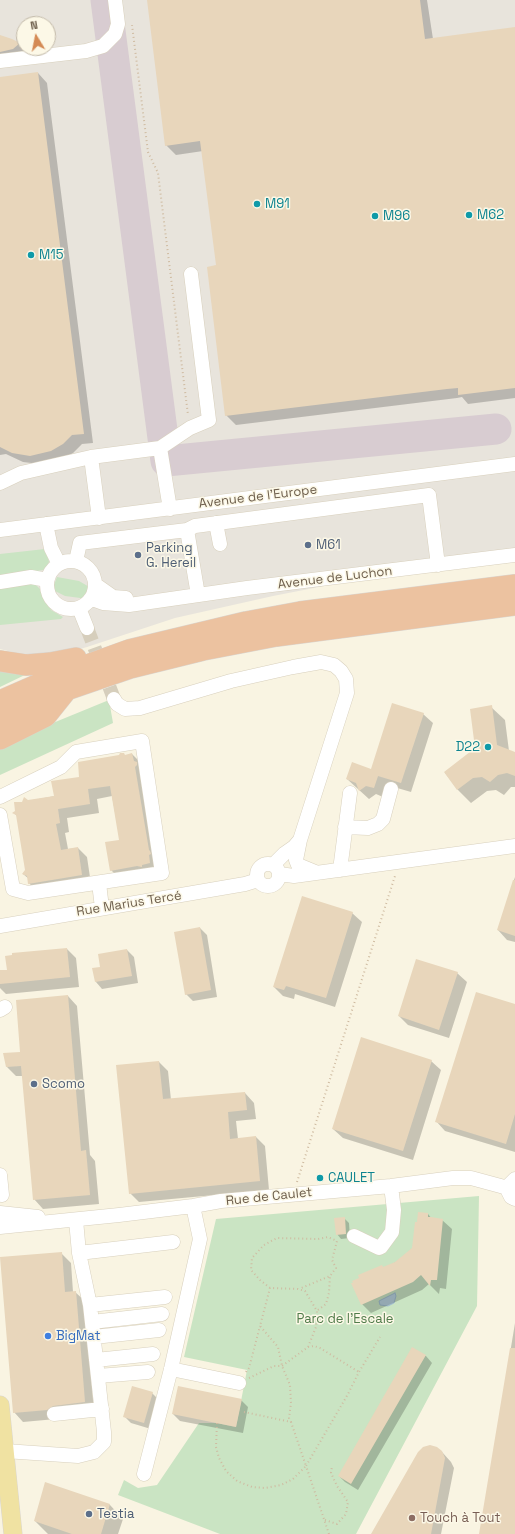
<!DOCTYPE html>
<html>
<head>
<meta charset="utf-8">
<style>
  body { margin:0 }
  #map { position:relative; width:515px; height:1534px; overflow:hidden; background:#f9f4e2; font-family:"Space Grotesk",sans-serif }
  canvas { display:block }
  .north { position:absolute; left:16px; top:16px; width:40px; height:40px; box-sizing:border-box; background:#fcf8e7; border:1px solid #c3baa9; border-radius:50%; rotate:350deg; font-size:11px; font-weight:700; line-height:16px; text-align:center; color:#6d5e4c }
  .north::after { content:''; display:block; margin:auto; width:14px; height:18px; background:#d48a55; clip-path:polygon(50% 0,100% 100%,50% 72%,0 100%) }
</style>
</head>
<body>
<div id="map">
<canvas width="515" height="1534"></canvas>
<div class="north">N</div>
</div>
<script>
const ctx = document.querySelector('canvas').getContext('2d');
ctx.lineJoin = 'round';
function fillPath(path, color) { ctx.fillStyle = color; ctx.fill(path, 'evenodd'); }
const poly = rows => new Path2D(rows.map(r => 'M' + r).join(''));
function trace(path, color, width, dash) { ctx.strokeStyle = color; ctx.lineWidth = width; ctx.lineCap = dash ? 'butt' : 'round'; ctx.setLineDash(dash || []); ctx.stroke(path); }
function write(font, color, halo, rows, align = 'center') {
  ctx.font = font + ' "Space Grotesk",sans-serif'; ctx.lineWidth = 3; ctx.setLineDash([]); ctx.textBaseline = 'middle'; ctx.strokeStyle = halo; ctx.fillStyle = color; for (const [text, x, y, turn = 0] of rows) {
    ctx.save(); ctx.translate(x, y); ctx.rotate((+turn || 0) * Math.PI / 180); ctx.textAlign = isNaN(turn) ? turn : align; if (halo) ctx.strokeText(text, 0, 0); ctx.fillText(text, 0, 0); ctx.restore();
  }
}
const industrial = poly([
  [0,0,515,0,515,560,365,578,273,596,175,618,87,647,43,660,0,649],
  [24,24,48,24,48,48,24,48]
]);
const green = poly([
  [45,549,48,557,49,562,46,568,43,570,0,577,0,554],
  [57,577,79,581,91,588,88,599,65,596,55,591,54,585],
  [31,583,36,585,40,589,51,610,63,617,61,619,0,625,0,587],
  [0,669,29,673,0,687],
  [109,700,113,723,0,775,0,749,48,725],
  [479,1196,477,1306,356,1534,220,1534,118,1495,124,1480,138,1488,157,1485,199,1423,217,1423,236,1427,247,1370,184,1357,216,1219]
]);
const water = poly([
  [395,1293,396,1296,394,1303,388,1306,380,1305,379,1301,395,1293]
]);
const shadow = poly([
  [148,0,427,0,433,39,515,28,515,398,468,404,462,397,457,398,236,425,226,415,217,266,203,151,176,155,166,145],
  [0,36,20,44,28,52,0,61],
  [38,73,47,83,93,443,82,444,73,453,61,460,40,464,23,462,6,454,0,455,0,78],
  [491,707,505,720,509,751,515,753,515,787,511,787,504,795,496,790,487,791,471,803,458,790,445,773,476,749],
  [423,714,433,723,411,792,387,785,383,797,376,794,369,799,347,779,372,770],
  [132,754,141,763,159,872,120,879,111,870,120,840,112,796,97,799,99,813,67,818,69,832,65,833,68,849,78,848,87,857,91,884,38,893,29,883,29,879,23,874,26,871,17,816,14,813,27,801,55,796,81,778,125,756],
  [515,877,515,942,507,940,498,930],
  [352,913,362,922,335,1007,295,994,294,999,283,996,274,987],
  [200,928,207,935,217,997,193,1001,186,994],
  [67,949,76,958,79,987,6,994,0,988,0,971,8,970,13,956],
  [127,950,134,957,138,983,102,989,96,982,94,969,101,968],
  [457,973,467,982,449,1038,408,1025,399,1016],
  [68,996,77,1006,90,1155,95,1161,99,1204,43,1209,34,1199,23,1076,16,1076,7,1067,5,1054,21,1053],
  [515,1005,515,1152,445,1131,436,1121],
  [431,1061,441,1070,413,1160,343,1138,333,1129],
  [159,1062,168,1071,171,1100,245,1093,254,1103,256,1119,236,1121,238,1139,256,1137,265,1146,269,1190,139,1202,130,1193],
  [428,1214,432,1219,442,1220,452,1229,446,1289,440,1288,439,1294,429,1284,422,1290,371,1313,362,1304,383,1268,396,1262,413,1249],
  [344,1218,349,1223,350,1238,341,1239,337,1234],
  [61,1253,71,1263,73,1292,75,1292,85,1301,94,1411,56,1419,23,1422,14,1412],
  [515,1323,515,1534,480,1534],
  [413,1349,426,1356,432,1363,358,1490,345,1482,339,1476],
  [152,1393,159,1400,151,1429,131,1423,124,1416],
  [241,1400,248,1407,243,1433,180,1421,173,1414],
  [442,1452,451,1462,454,1468,441,1534,372,1534],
  [46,1484,110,1505,123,1519,118,1534,48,1534,35,1521]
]);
const taxiway = poly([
  [106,0,166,461,496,429]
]);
const building = poly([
  [147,0,420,0,425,39,515,27,515,388,458,395,458,388,447,389,225,416,207,267,216,265,200,141,165,146],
  [0,35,12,39,20,43,13,49,0,52],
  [38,72,84,434,72,435,63,444,51,451,30,456,12,453,0,447,0,77],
  [392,703,424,713,401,783,378,776,374,788,366,786,359,791,356,783,346,779,352,762,371,769],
  [492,705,497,745,515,752,515,776,507,773,498,775,490,782,482,777,473,778,457,790,444,772,475,748,470,709],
  [120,753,124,753,125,755,132,753,134,761,137,762,137,765,135,767,149,850,150,851,151,854,149,855,150,863,142,865,142,867,137,866,110,871,105,842,119,840,110,786,88,789,90,804,58,809,60,823,56,824,61,850,78,847,82,875,28,884,27,876,22,874,25,870,16,815,12,813,15,811,14,802,22,802,24,797,28,800,54,796,51,781,79,777,78,762,119,755],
  [513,880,515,880,515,936,497,930],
  [302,896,353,912,326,998,286,986,284,990,273,987],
  [200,927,211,990,185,995,174,932],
  [67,948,70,977,0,984,0,970,7,970,5,956,12,955,12,953],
  [127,949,132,976,95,982,92,968,100,967,98,954],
  [416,959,458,972,439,1030,398,1016],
  [476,992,515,1004,515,1114,506,1144,435,1122],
  [68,995,81,1151,86,1150,90,1195,33,1200,21,1066,6,1067,3,1053,20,1052,16,1000],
  [361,1037,432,1060,403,1151,332,1129],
  [159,1061,163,1099,245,1092,247,1110,228,1112,230,1139,256,1136,260,1181,129,1194,116,1065],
  [418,1212,428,1213,428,1217,431,1217,443,1219,437,1280,431,1280,430,1286,421,1275,413,1282,361,1305,351,1283,353,1283,352,1281,359,1278,358,1275,382,1265,383,1267,395,1262,412,1248,415,1222,417,1222],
  [345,1217,346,1234,336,1235,334,1218],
  [62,1252,65,1292,76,1291,85,1402,53,1406,47,1410,13,1413,0,1257],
  [412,1347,426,1355,351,1484,338,1476],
  [510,1348,515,1348,515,1534,479,1534],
  [132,1386,153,1392,144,1423,123,1417],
  [178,1386,242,1399,236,1427,172,1414],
  [430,1445,437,1447,442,1451,445,1458,431,1534,371,1534,418,1452,423,1447],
  [45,1482,110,1504,101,1534,72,1534,34,1521]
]);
const minorTunnel = poly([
  [87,628,114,699]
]);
const path = poly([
  [132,25,148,152,158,173,188,415],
  [297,1182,395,876],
  [270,1288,260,1280,251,1270,252,1258,264,1245,277,1238,318,1239,328,1237,337,1241,332,1260,336,1268,330,1276,299,1289],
  [318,1310,326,1304,329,1293,330,1276],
  [308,1347,314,1346,320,1348,359,1372],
  [246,1372,249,1368,260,1326],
  [249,1378,274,1366,282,1366,308,1347,316,1327,317,1311,305,1291,298,1289,270,1288,260,1326,278,1347,282,1366,290,1385,291,1403,289,1418,291,1422],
  [217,1423,216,1447,219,1458,226,1471,237,1481,252,1487,265,1488,281,1485,293,1479,306,1466,291,1422,244,1412],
  [325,1520,337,1524,346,1514,348,1502,337,1486,331,1473,332,1466],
  [329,1534,306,1466,348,1394,359,1372,380,1337]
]);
const minor = poly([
  [0,61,86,51,103,46,115,34,118,24,115,0],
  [91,457,99,518],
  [0,483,21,473,91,457,160,448],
  [170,509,160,448,190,428,209,420,191,274],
  [216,523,220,544],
  [46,524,51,548,59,564],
  [0,530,515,464],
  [187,530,195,526,429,495,438,565],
  '47 585a24 24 0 1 1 48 0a24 24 0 1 1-48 0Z',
  [76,561,80,543,187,530,198,595],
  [0,582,31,577,47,580],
  [96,585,113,597,126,598],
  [92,599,103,603,129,605,247,588,515,555],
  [79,608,87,628],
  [114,699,117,704,125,709,140,708,231,681,293,667,321,662,334,665,341,671,346,679,347,693,300,840,294,847,284,854,273,865],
  [0,797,61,767,76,752,142,741,162,873,28,893,13,889,0,815],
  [345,827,368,828,378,824,383,819,391,789],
  [300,840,296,860,298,865,315,872],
  '257 875a11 11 0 1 1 22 0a11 11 0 1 1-22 0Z',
  [340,870,350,793],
  [279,874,294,876,515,846],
  [99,883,102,908],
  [0,926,245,884,258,880],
  [0,1010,5,1007],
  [0,1175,2,1195],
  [515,1179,510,1184,508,1191,511,1197,515,1199],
  [0,1213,38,1217],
  [0,1227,119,1215,193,1206,221,1201,391,1186,453,1178,471,1178,508,1188],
  [354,1236,379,1248,381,1247,392,1232,394,1210,391,1186],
  [79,1253,173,1242],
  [90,1305,165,1297],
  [92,1322,162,1314],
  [94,1337,159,1330],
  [96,1360,153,1354],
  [171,1369,239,1383],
  [98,1376,148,1372],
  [54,1414,102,1409],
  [5,1451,78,1456,94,1452,104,1442,104,1432,90,1305,79,1253,76,1220],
  [144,1474,171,1369,200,1239,193,1206]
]);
const major = poly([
  [0,1405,13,1534]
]);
const highway = poly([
  [0,661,26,665,50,663,76,658],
  [0,701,57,676,129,650,246,622,300,612,515,585],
  [0,720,27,706,66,690,130,668,203,650,276,636,515,605],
  [0,739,46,716,66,691]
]);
const markers = [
  [257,204,4,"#0f9aa8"],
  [469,215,4,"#0f9aa8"],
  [375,216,4,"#0f9aa8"],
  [31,255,4,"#0f9aa8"],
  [308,545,4,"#5c6f8a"],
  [138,555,4,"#5c6f8a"],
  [488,747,4,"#0f9aa8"],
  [34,1084,4,"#5c6f8a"],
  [320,1178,4,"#0f9aa8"],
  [48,1336,4,"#3f7fe0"],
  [89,1514,4,"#5c6f8a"],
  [412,1518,4,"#8d6e63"]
];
const cultureNames = [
  ["M91",265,204],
  ["M62",477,215],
  ["M96",383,216],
  ["M15",39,255],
  ["D22",480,747,"right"],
  ["CAULET",328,1178]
];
const streetNames = [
  ["Avenue de l'Europe",258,497,-7],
  ["Avenue de Luchon",335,578,-7],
  ["Rue Marius Tercé",129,904,-9],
  ["Rue de Caulet",269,1197,-6]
];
const serviceNames = [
  ["M61",316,545],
  ["Parking",146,548],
  ["G. Hereil",146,563],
  ["Scomo",42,1084],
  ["Testia",97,1514]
];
const parkNames = [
  ["Parc de l’Escale",345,1319]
];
const shopNames = [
  ["BigMat",56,1336]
];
const educationNames = [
  ["Touch à Tout",420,1518]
];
fillPath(industrial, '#e8e4dc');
fillPath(green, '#cae4c3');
fillPath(water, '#b9d2df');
trace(water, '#a1bfd0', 1);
fillPath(shadow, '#0003');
trace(taxiway, '#d8ccd1', 31);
fillPath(building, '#e8d6bb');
trace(minorTunnel, '#d6cebc', 14, [14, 7]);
trace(minor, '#d8d0bd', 15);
trace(major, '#d9d5d0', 19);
trace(highway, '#d9d5d0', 22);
trace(path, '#cfbba1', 2, [1, 3]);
trace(minor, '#fff', 14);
trace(major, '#f0e2a2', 18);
trace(highway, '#ecc2a0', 21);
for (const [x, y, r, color] of markers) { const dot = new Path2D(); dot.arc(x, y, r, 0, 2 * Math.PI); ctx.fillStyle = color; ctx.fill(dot); trace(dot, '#fcf8e7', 1.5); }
write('13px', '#0d838f', '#fcf8e7', cultureNames, 'left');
write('13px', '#6d5e4c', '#fcf8e7', streetNames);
write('13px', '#4e5e75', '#fcf8e7', serviceNames, 'left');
write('13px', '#517c4b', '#fcf8e7', parkNames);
write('13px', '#366cbe', '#fcf8e7', shopNames, 'left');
write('13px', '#785e54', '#fcf8e7', educationNames, 'left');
</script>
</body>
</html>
